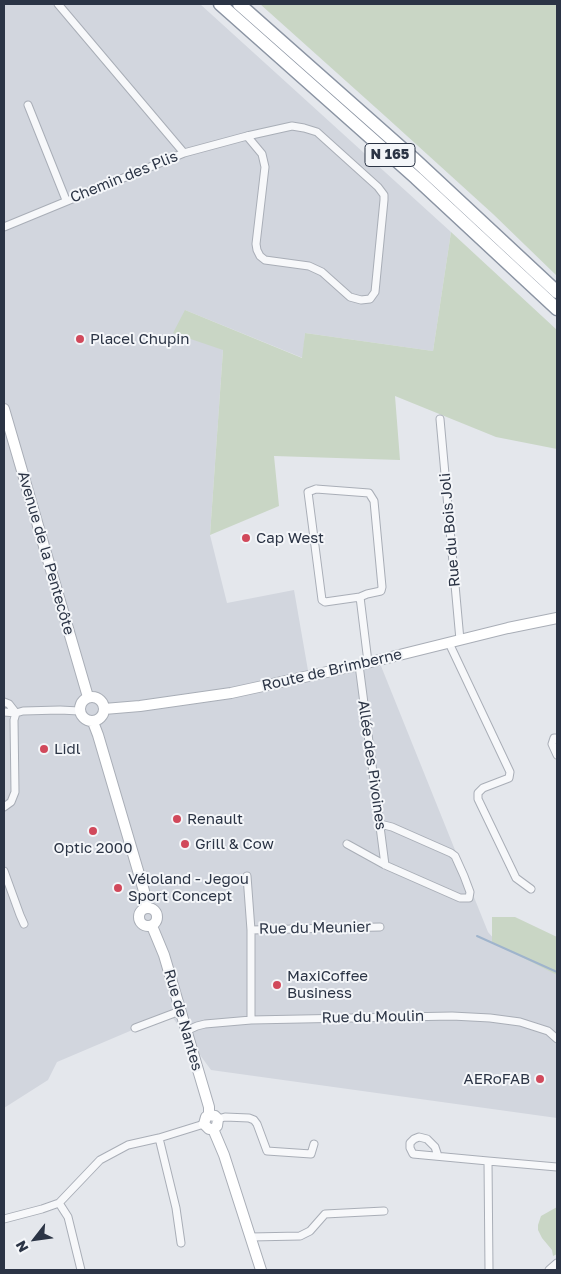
<!DOCTYPE html>
<html>
<head>
<meta charset="utf-8">
<style>
  body { margin:0 }
  #map { position:relative; width:561px; height:1274px; overflow:hidden; background:#e4e7ec; font-family:"Golos Text",sans-serif }
  canvas { display:block }
  .frame { position:absolute; inset:0; border:5px solid #2b3445; pointer-events:none }
  .north { position:absolute; left:10px; top:1214px; width:50px; height:50px; -webkit-text-stroke:4px #f4f6f9; paint-order:stroke; rotate:240deg; font-size:14px; font-weight:700; line-height:20px; text-align:center; color:#2b3445 }
  .north::after { content:''; display:block; margin:auto; width:18px; height:22px; background:#2b3445; clip-path:polygon(50% 0,100% 100%,50% 72%,0 100%) }
</style>
</head>
<body>
<div id="map">
<canvas width="561" height="1274"></canvas>
<div class="frame"></div>
<div class="north">N</div>
</div>
<script>
const ctx = document.querySelector('canvas').getContext('2d');
ctx.lineJoin = 'round';
function fillPath(path, color) { ctx.fillStyle = color; ctx.fill(path, 'evenodd'); }
const poly = rows => new Path2D(rows.map(r => 'M' + r).join(''));
function trace(path, color, width, dash) { ctx.strokeStyle = color; ctx.lineWidth = width; ctx.lineCap = dash ? 'butt' : 'round'; ctx.setLineDash(dash || []); ctx.stroke(path); }
function write(font, color, halo, rows, align = 'center') {
  ctx.font = font + ' "Golos Text",sans-serif'; ctx.lineWidth = 4; ctx.setLineDash([]); ctx.textBaseline = 'middle'; ctx.strokeStyle = halo; ctx.fillStyle = color; for (const [text, x, y, turn = 0] of rows) {
    ctx.save(); ctx.translate(x, y); ctx.rotate((+turn || 0) * Math.PI / 180); ctx.textAlign = isNaN(turn) ? turn : align; if (halo) ctx.strokeText(text, 0, 0); ctx.fillText(text, 0, 0); ctx.restore();
  }
}
const built = poly([
  [4,4,200,4,451,232,433,351,305,333,303,358,185,310,223,350,210,535,227,603,294,590,310,682,381,666,488,932,501,947,557,972,557,1118,211,1070,170,1014,57,1062,48,1080,4,1108]
]);
const green = poly([
  [260,4,557,4,557,276,493,214,385,116],
  [451,232,557,330,557,449,496,437,395,396,400,460,274,456,279,506,210,535,223,350,173,333,185,310,302,358,305,333,433,351],
  [492,917,515,917,557,937,557,975,492,942],
  [557,1207,557,1254,553,1256,552,1250,542,1238,538,1230,538,1225,541,1216]
]);
const stream = poly([
  [477,936,557,972]
]);
const street = poly([
  [58,4,184,153],
  [28,105,66,200],
  [4,227,184,153,247,136,292,126,304,128,317,132,378,187,384,195,384,200,375,292,370,299,361,300,350,297,322,272,309,266,265,260,260,256,257,250,256,244,265,167,262,154,247,136],
  [440,419,460,640],
  [316,489,369,493,374,501,382,587,381,591,367,594,360,597,325,602,322,600,308,492,316,489],
  [360,597,368,662],
  [449,643,510,772,509,778,483,788,478,793,478,799,516,878,531,889],
  [359,665,385,865],
  [4,702,9,704,16,713],
  [4,712,16,713,23,711,60,710,79,711],
  [557,738,554,738,552,744,557,755],
  [4,807,11,802,15,792,14,720,16,713],
  [347,844,385,865,460,898,469,898,470,892,464,876,455,856,451,853,392,827,380,824],
  [4,871,20,915,24,924],
  [247,876,251,930],
  [251,1020,251,930,380,927],
  [135,1028,180,1011],
  [186,1031,197,1026,205,1024,251,1020,452,1016,490,1018,520,1022,548,1031,557,1039],
  [218,1119,225,1117,249,1118,254,1120,257,1124,267,1151,311,1154,314,1144],
  [159,1138,176,1208,181,1243],
  [438,1156,435,1147,427,1139,419,1137,414,1139,410,1143,410,1148,413,1154,488,1161,557,1167],
  [488,1161,489,1270],
  [59,1203,68,1217,81,1270],
  [4,1219,42,1209,59,1203,100,1160,128,1145,159,1138,204,1124],
  [251,1237,300,1236,310,1231,325,1214,384,1211],
  [549,1270,557,1263]
]);
const secondary = poly([
  [4,409,88,697],
  '80 709a12 12 0 1 1 24 0a12 12 0 1 1-24 0Z',
  [104,709,140,706,231,693,359,665,508,628,557,618],
  [93,722,98,735,144,891,147,908],
  '139 917a9 9 0 1 1 18 0a9 9 0 1 1-18 0Z',
  [152,926,164,955,209,1107,209,1115,206,1117,204,1124,209,1129,213,1129],
  [209,1115,215,1116,218,1119,217,1126,213,1129],
  [213,1129,224,1155,261,1270]
]);
const highway = poly([
  [220,4,416,178,557,309],
  [239,4,413,158,557,292]
]);
const markers = [
  [80,339,5,"#d1495b"],
  [246,538,5,"#d1495b"],
  [44,749,5,"#d1495b"],
  [177,819,5,"#d1495b"],
  [93,831,5,"#d1495b"],
  [185,844,5,"#d1495b"],
  [118,888,5,"#d1495b"],
  [277,985,5,"#d1495b"],
  [540,1079,5,"#d1495b"]
];
const shields = [
  [390,155,50]
];
const shieldNames = [
  ["N 165",390,155]
];
const streetNames = [
  ["Chemin des Plis",124,177,-22],
  ["Rue du Bois Joli",450,530,-95],
  ["Avenue de la Pentecôte",46,553,74],
  ["Route de Brimberne",332,670,-13],
  ["Allée des Pivoines",372,765,82],
  ["Rue du Meunier",315,928,-1],
  ["Rue du Moulin",373,1017,-1],
  ["Rue de Nantes",183,1020,74]
];
const poiNames = [
  ["Placel Chupin",90,339],
  ["Cap West",256,538],
  ["Lidl",54,749],
  ["Renault",187,819],
  ["Grill & Cow",195,844],
  ["Optic 2000",93,848,"center"],
  ["Véloland - Jegou",128,879],
  ["Sport Concept",128,896],
  ["MaxiCoffee",287,976],
  ["Business",287,993],
  ["AERoFAB",530,1079,"right"]
];
fillPath(built, '#d2d6de');
fillPath(green, '#c9d6c5');
trace(stream, '#9fb4cc', 2);
trace(street, '#a9aeb7', 9);
trace(secondary, '#a9aeb7', 12);
trace(highway, '#8b94a3', 15);
trace(street, '#f7f8fa', 7);
trace(secondary, '#fff', 10);
trace(highway, '#fff', 12);
for (const [x, y, r, color] of markers) { const dot = new Path2D(); dot.arc(x, y, r, 0, 2 * Math.PI); ctx.fillStyle = color; ctx.fill(dot); trace(dot, '#f4f6f9', 2); }
for (const [x, y, w] of shields) { const box = new Path2D(); box.roundRect(x - w / 2, y - 11.5, w, 23, 4); ctx.fillStyle = '#f4f6f9'; ctx.fill(box); trace(box, '#2b3445', 1); }
write('bold 14px', '#2b3445', null, shieldNames);
write('15px', '#2b3445', '#f4f6f9', streetNames);
write('15px', '#2b3445', '#f4f6f9', poiNames, 'left');
</script>
</body>
</html>
